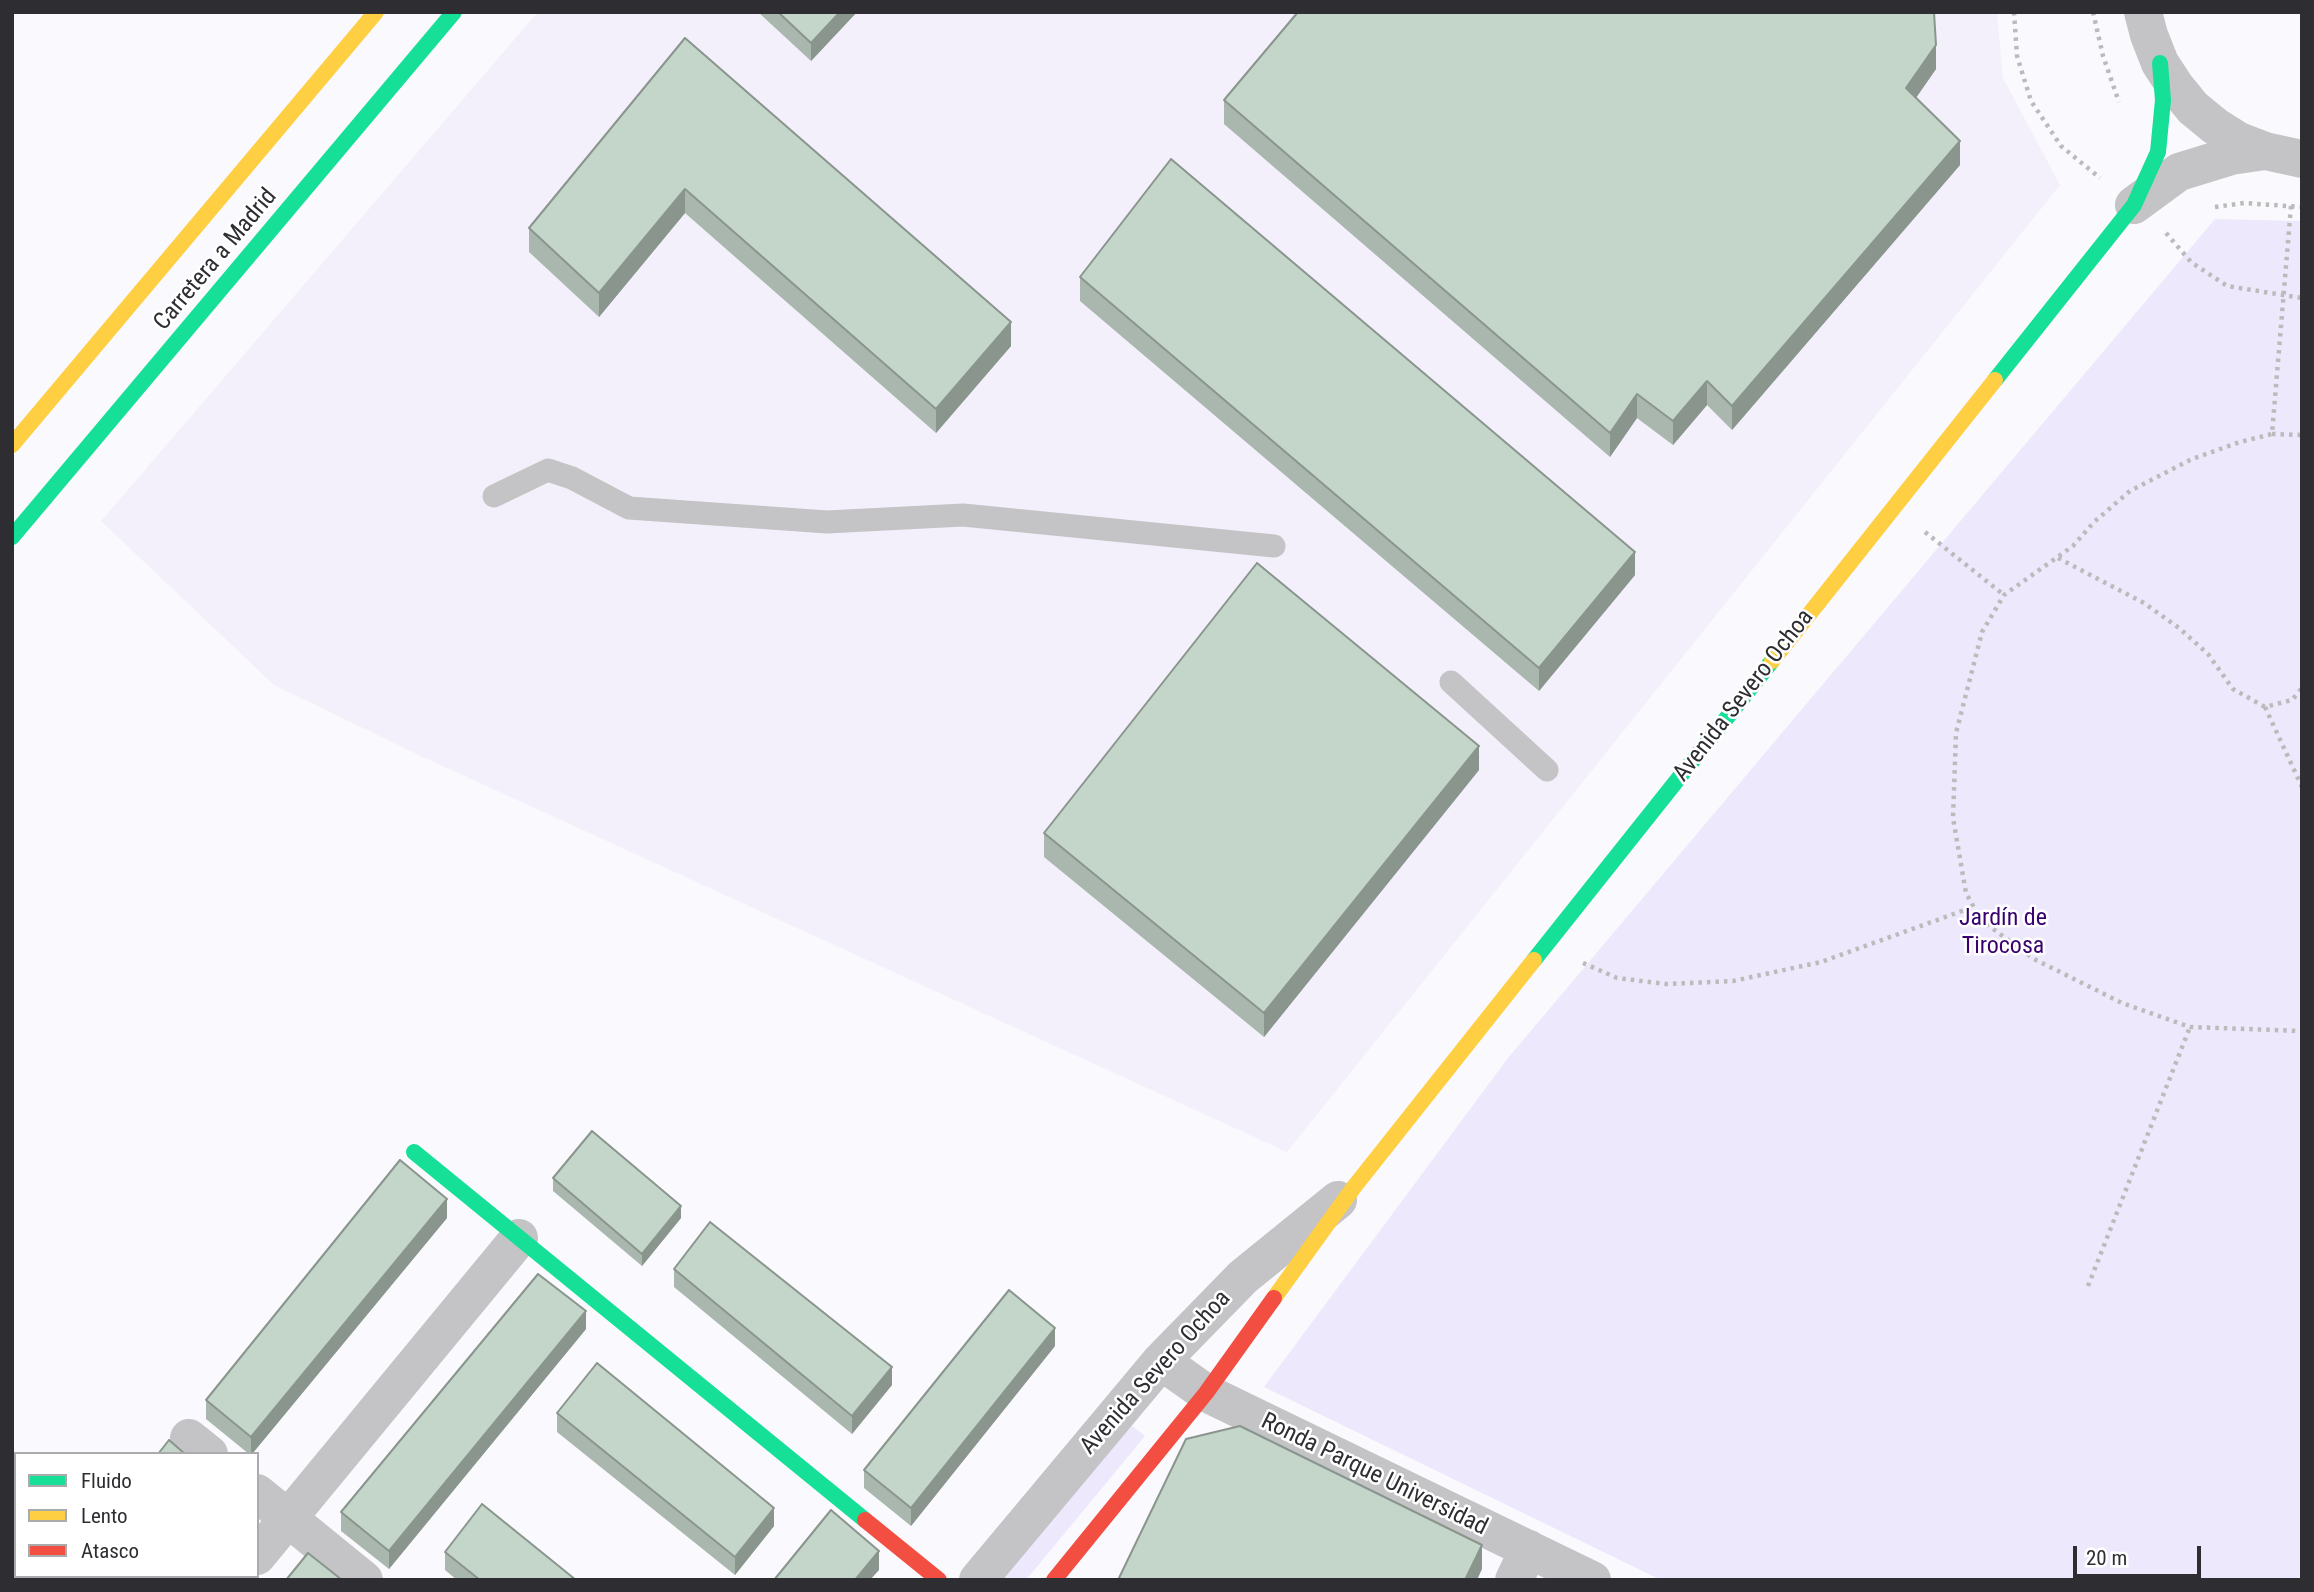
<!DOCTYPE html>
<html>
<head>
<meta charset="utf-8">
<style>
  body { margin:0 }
  #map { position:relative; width:2314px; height:1592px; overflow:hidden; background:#faf9fd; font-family:"Roboto Condensed",sans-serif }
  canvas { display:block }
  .frame { position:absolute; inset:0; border:14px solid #2e2d31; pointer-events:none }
  .legend { position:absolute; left:14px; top:1452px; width:245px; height:126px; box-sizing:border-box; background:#fff; border:2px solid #ababad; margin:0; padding:9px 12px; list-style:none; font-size:21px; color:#2e2d31 }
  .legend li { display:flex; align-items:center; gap:14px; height:35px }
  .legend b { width:35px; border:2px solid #ababad }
  .scale { position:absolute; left:2073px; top:1546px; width:128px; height:32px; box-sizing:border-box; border:4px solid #2e2d31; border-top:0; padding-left:9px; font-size:21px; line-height:24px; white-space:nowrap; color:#2e2d31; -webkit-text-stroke:5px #fff; paint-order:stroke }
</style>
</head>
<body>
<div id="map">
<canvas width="2314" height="1592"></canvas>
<div class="frame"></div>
<ul class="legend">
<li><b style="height:9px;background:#16e098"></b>Fluido</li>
<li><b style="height:9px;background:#ffcf43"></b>Lento</li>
<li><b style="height:9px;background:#f24e42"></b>Atasco</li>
</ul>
<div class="scale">20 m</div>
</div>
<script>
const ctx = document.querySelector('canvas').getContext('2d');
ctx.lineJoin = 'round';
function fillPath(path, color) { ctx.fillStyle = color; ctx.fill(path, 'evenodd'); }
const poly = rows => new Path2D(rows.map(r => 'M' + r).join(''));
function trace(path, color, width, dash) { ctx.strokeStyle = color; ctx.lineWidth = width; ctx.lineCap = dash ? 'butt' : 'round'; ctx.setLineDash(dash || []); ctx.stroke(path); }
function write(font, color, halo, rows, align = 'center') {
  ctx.font = font + ' "Roboto Condensed",sans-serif'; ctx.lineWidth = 5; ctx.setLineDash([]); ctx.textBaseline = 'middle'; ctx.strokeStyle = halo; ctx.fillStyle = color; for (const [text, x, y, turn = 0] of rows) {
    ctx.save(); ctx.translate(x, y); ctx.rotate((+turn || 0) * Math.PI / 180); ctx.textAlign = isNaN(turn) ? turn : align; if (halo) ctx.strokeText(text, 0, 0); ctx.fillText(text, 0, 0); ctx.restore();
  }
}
const built = poly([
  [538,12,1997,12,2003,78,2060,185,1287,1152,423,757,274,685,101,521]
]);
const green = poly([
  [2215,219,2302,221,2302,1580,1661,1580,1264,1387,1508,1058],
  [1126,1421,1145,1436,1026,1580,994,1580]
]);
const path = poly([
  [2014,12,2017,56,2031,101,2061,146,2100,178],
  [2093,12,2103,56,2119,102],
  [2291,206,2272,434,2240,442,2192,459,2130,491,2094,522,2073,546,2004,595,1982,632,1956,733,1953,818,1966,893,1981,920,2034,959,2122,1003,2190,1027,2302,1031],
  [2215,207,2244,203,2302,207],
  [2166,233,2191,262,2227,286,2302,298],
  [2272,434,2302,435],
  [1925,532,2004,595],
  [2058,558,2144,603,2179,628,2208,654,2233,689,2265,707,2292,700,2302,688],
  [2265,707,2302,787],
  [1583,963,1617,978,1666,984,1733,981,1821,962,1973,907],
  [2088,1286,2190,1027]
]);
const lane = poly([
  [494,496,548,470,572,478,629,508,827,522,963,515,1274,546],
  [1451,682,1547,770]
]);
const street = poly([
  [2143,12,2149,35,2160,63,2175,86,2193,108,2215,126,2239,141,2265,151,2302,159],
  [2134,205,2179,172,2231,156,2265,151],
  [1161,1361,1206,1393,1592,1580],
  [189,1438,209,1454],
  [257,1493,364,1580],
  [257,1556,519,1238],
  [237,1580,240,1576],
  [978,1580,1161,1361,1243,1277,1338,1200],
  [1514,1580,1529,1549]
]);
const fast = poly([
  [1995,380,2134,205,2158,152,2163,100,2160,63],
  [12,537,454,12],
  [1534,960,1772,661],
  [414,1152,865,1520]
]);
const slow = poly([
  [12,445,376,12],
  [1772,661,1995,380],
  [1274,1298,1354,1187,1534,960]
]);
const jam = poly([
  [865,1520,939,1580],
  [1054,1580,1206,1393,1274,1298]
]);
const wall = poly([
  [758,12,857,12,811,61],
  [685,38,1011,346,936,433,685,213,599,317,529,252,529,228],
  [1936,69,1916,98,1960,165,1732,430,1707,405,1673,445,1637,418,1610,457,1224,124,1224,100],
  [1080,277,1635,575,1539,691,1080,301],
  [1479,770,1264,1037,1044,857,1044,833],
  [553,1178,681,1218,642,1266,553,1191],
  [447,1218,252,1454,249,1454,206,1419,206,1400],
  [674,1269,892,1385,852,1434,674,1287],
  [586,1329,389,1569,341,1531,341,1512],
  [1055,1346,911,1526,864,1488,864,1470],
  [557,1413,774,1526,735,1575,557,1432],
  [445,1552,576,1580,457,1580,445,1570]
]);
const shadedWall = poly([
  [840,12,857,12,811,61,811,43],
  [1936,45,1936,69,1906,112,1906,88],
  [1960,141,1960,165,1732,430,1732,406],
  [685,189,685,213,599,317,599,293],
  [1011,322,1011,346,936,433,936,409],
  [1707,381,1707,405,1673,445,1673,421],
  [1637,394,1637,418,1610,457,1610,433],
  [1635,552,1635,575,1539,691,1539,668],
  [1479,746,1479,770,1264,1037,1264,1013],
  [447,1199,447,1218,252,1454,251,1454,251,1437],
  [681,1206,681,1218,642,1266,642,1254],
  [586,1311,586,1329,389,1569,389,1551],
  [1055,1328,1055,1346,911,1526,911,1508],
  [892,1367,892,1385,852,1434,852,1416],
  [774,1508,774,1526,735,1575,735,1557],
  [1482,1545,1482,1569,1477,1580,1465,1580],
  [879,1551,879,1570,870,1580,855,1580],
  [137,1576,152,1576,149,1580,134,1580]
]);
const building = poly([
  [778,12,840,12,811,43,778,12],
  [1298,12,1934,12,1936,45,1906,88,1960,141,1732,406,1707,381,1673,421,1637,394,1610,433,1224,100,1298,12],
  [685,38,1011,322,936,409,685,189,599,293,529,228,685,38],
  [1171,159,1635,552,1539,668,1080,277,1171,159],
  [1257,563,1479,746,1264,1013,1044,833,1257,563],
  [592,1131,681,1206,642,1254,553,1178,592,1131],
  [400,1160,447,1199,251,1437,206,1400,400,1160],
  [710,1222,892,1367,852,1416,674,1269,710,1222],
  [538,1274,586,1311,389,1551,341,1512,538,1274],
  [1009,1290,1055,1328,911,1508,864,1470,1009,1290],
  [597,1363,774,1508,735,1557,557,1413,597,1363],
  [1240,1426,1482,1545,1465,1580,1118,1580,1186,1439,1240,1426],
  [169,1440,185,1454,158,1454,169,1440],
  [482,1504,576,1580,480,1580,445,1552,482,1504],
  [831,1510,879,1551,855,1580,774,1580,831,1510],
  [308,1553,342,1580,286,1580,308,1553],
  [58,1576,137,1576,134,1580,55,1580,58,1576]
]);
const streetNames = [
  ["Carretera a Madrid",216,260,-50],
  ["Avenida Severo Ochoa",1744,696,-52],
  ["Avenida Severo Ochoa",1156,1373,-48],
  ["Ronda Parque Universidad",1374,1475,26]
];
const parkNames = [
  ["Jardín de",2003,919],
  ["Tirocosa",2003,947]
];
fillPath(built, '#f3f0fc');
fillPath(green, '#ede8fc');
trace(path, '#bbbbbc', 4.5, [3.5, 5]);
trace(lane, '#c4c4c6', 23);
trace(street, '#c4c4c6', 38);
trace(fast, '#16e098', 16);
trace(slow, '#ffcf43', 16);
trace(jam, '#f24e42', 16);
fillPath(wall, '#a9b7ae');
fillPath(shadedWall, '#89958d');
fillPath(building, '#c4d5ca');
trace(building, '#89958d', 2);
write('24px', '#2e2d31', '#fff', streetNames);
write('24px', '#38016e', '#fff', parkNames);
</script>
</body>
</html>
